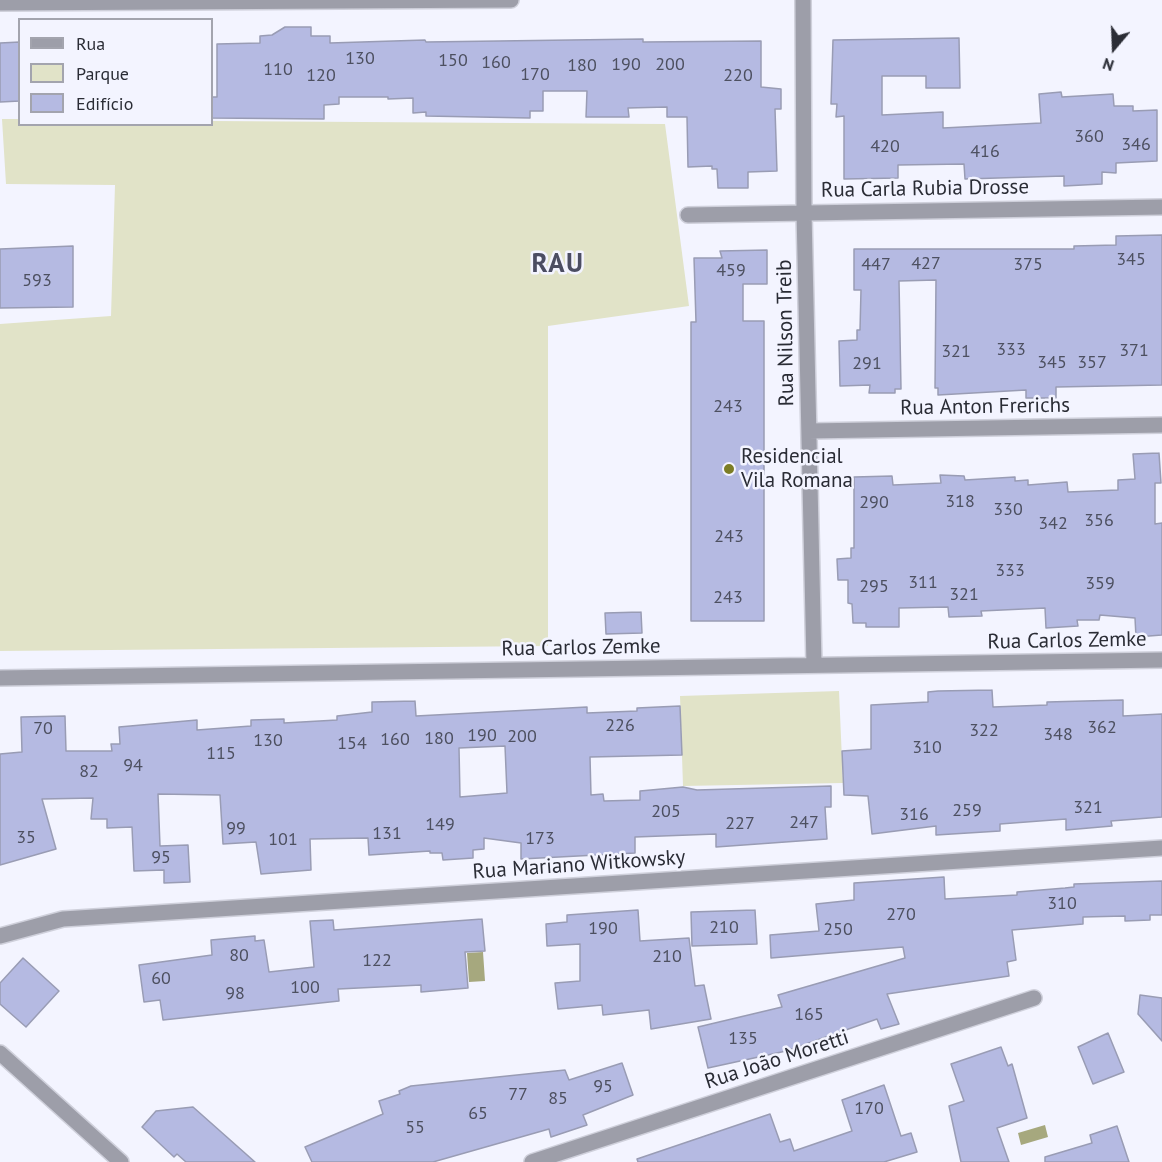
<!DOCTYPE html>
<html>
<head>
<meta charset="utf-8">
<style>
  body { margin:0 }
  #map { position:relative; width:1162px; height:1162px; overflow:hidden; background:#f3f4ff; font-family:"PT Sans",sans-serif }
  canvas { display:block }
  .legend { position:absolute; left:18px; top:18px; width:195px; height:108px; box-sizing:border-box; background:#f3f4ff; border:2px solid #a3a4ae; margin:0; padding:8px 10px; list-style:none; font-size:18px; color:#2a2c35 }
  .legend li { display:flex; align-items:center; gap:12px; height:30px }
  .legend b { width:30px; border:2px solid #a3a4ae }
  .north { position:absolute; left:1084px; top:18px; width:60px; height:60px; -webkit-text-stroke:4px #f3f4ff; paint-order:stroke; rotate:199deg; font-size:16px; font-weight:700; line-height:24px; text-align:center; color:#2a2c35 }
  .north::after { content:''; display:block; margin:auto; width:21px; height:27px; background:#2a2c35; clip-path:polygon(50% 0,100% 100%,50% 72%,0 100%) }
</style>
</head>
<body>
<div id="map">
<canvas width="1162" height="1162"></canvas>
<ul class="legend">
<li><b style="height:8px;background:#9d9ea9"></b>Rua</li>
<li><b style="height:16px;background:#e1e3c8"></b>Parque</li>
<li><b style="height:16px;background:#b5bae2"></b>Edifício</li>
</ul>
<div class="north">N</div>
</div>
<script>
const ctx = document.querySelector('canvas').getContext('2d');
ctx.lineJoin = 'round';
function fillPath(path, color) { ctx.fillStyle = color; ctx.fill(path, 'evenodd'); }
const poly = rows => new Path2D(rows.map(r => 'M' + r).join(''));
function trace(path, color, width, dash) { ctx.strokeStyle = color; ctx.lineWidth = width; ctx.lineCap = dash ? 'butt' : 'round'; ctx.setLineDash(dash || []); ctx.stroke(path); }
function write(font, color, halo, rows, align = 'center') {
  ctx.font = font + ' "PT Sans",sans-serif'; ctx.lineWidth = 5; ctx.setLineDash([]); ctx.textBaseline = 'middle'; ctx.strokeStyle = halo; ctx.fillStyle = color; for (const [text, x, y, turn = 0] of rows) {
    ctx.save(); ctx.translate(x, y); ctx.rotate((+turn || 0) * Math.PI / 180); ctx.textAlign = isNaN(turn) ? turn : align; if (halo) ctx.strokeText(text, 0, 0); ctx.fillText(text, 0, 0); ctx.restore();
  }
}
const green = poly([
  [2,119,19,119,20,124,212,124,212,121,665,124,689,306,548,326,548,646,0,651,0,324,111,316,115,185,6,184],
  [839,691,843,783,683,786,680,696]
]);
const water = poly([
  [483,952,485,981,469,982,467,953],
  [1045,1125,1048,1137,1021,1145,1018,1133]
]);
const building = poly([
  [285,27,311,27,311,36,330,36,330,43,425,40,426,42,643,39,643,42,761,41,761,87,781,89,781,109,775,109,777,171,748,172,748,188,718,188,717,169,712,169,712,166,688,167,687,117,667,117,667,107,628,108,629,117,586,117,587,91,543,91,543,111,530,111,530,118,426,116,426,112,413,113,413,98,388,99,388,97,339,97,339,104,324,105,324,119,212,118,212,97,217,97,217,44,260,43,260,36,272,35,285,27],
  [959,38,960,88,926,88,926,76,882,76,882,115,943,112,943,128,1041,123,1039,94,1061,92,1062,97,1113,94,1114,106,1133,106,1133,111,1157,110,1157,161,1116,163,1116,173,1102,172,1102,184,1064,186,1064,176,965,179,964,164,898,165,898,178,844,179,844,116,836,117,837,104,831,104,833,40,959,38],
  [20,42,20,101,0,102,0,43,20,42],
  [1162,235,1162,385,1056,387,1056,398,1026,398,1026,390,938,395,938,388,935,388,936,280,899,281,901,389,895,389,895,393,869,393,870,385,840,386,839,341,857,340,857,330,860,330,861,290,854,290,854,249,1074,249,1074,246,1116,245,1116,236,1162,235],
  [73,246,73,307,0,308,0,249,73,246],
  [767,250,767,284,743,284,743,321,764,321,764,621,691,621,691,322,696,322,694,258,722,258,720,251,767,250],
  [1159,453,1161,483,1155,483,1155,524,1162,523,1162,635,1136,637,1135,618,1100,615,1099,620,1077,620,1078,626,1046,628,1045,608,981,611,982,616,949,617,948,607,899,608,899,627,866,627,866,623,853,623,852,604,848,603,848,580,838,580,837,559,851,558,851,548,854,548,854,477,892,476,893,485,941,483,940,475,964,476,965,480,1015,477,1015,481,1028,480,1028,485,1067,482,1068,492,1118,490,1118,480,1135,479,1133,454,1159,453],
  [641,612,642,633,606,634,605,613,641,612],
  [992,690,993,707,1047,705,1047,702,1123,700,1123,716,1162,714,1162,817,1111,821,1112,826,1066,830,1066,819,1000,824,1000,831,936,835,936,826,872,834,868,796,844,795,842,751,871,749,871,705,928,702,928,692,938,691,992,690],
  [415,701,416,716,587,707,587,713,637,711,637,708,680,706,682,755,590,757,591,795,603,794,604,801,640,800,640,791,683,787,697,790,831,786,831,807,825,807,827,839,716,847,716,834,635,837,635,853,521,859,521,843,484,838,484,849,473,850,473,858,443,860,442,853,430,853,430,851,369,855,368,838,310,839,311,870,261,874,256,842,223,844,220,795,158,794,160,846,188,845,190,882,164,883,164,870,134,871,132,827,107,828,107,819,91,819,93,798,42,799,56,849,0,865,0,754,22,752,21,717,65,716,66,751,112,751,111,744,120,744,119,727,197,720,197,730,251,726,251,720,284,719,284,723,337,720,337,716,372,712,372,702,415,701],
  [505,746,507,793,460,797,459,748,505,746],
  [944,877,945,899,1017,895,1017,892,1065,888,1074,887,1074,884,1162,881,1162,915,1150,915,1150,920,1125,921,1125,916,1083,917,1083,924,1012,930,1016,960,1007,962,1009,976,887,994,899,1024,881,1029,877,1019,786,1051,708,1068,698,1027,782,1007,778,995,905,958,903,947,771,958,770,935,819,931,816,904,854,900,854,883,944,877],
  [638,910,640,941,689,938,695,986,704,985,711,1019,651,1029,649,1010,603,1015,602,1005,558,1009,555,983,580,981,580,944,547,946,546,924,567,922,567,915,638,910],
  [755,910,757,944,692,946,691,912,755,910],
  [482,919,485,951,465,952,468,988,421,992,421,985,338,989,339,1001,163,1020,160,1000,144,1002,139,965,212,955,211,940,255,936,255,941,264,940,269,972,314,967,310,921,333,920,334,930,482,919],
  [23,958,59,991,26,1027,0,1004,0,983,23,958],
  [1140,995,1162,998,1162,1041,1138,1014,1140,995],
  [1108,1033,1124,1072,1093,1084,1078,1047,1108,1033],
  [1001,1047,1008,1066,1012,1064,1027,1118,997,1128,1009,1162,961,1162,949,1106,964,1101,951,1064,1001,1047],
  [622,1063,633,1095,583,1115,587,1125,551,1137,549,1129,433,1162,312,1162,305,1147,383,1114,379,1101,400,1094,399,1091,411,1086,565,1070,569,1080,622,1063],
  [884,1085,901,1136,911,1133,917,1152,884,1162,638,1162,637,1159,770,1114,780,1142,790,1139,794,1151,852,1131,842,1100,884,1085],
  [193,1107,255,1162,186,1162,177,1154,174,1157,142,1127,156,1111,193,1107],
  [1117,1126,1129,1162,1045,1162,1045,1157,1092,1143,1090,1135,1117,1126]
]);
const minor = poly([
  [803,0,804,212,814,665],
  [0,3,511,0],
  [688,215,1162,207],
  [809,431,1162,425],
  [0,678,1162,660],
  [0,936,63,919,1162,848],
  [532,1162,1034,998]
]);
const tertiary = poly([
  [0,1053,121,1162]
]);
const markers = [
  [729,469,6,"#7c7d25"]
];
const numberNames = [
  ["130",360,59],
  ["150",453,61],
  ["160",496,63],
  ["190",626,65],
  ["200",670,65],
  ["180",582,66],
  ["110",278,70],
  ["170",535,75],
  ["120",321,76],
  ["220",738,76],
  ["360",1089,137],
  ["346",1136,145],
  ["420",885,147],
  ["416",985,152],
  ["345",1131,260],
  ["427",926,264],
  ["447",876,265],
  ["375",1028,265],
  ["459",731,271],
  ["593",37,281],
  ["333",1011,350],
  ["371",1134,351],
  ["321",956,352],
  ["345",1052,363],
  ["357",1092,363],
  ["291",867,364],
  ["243",728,407],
  ["318",960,502],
  ["290",874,503],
  ["330",1008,510],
  ["356",1099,521],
  ["342",1053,524],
  ["243",729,537],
  ["333",1010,571],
  ["311",923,583],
  ["359",1100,584],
  ["295",874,587],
  ["321",964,595],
  ["243",728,598],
  ["226",620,726],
  ["362",1102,728],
  ["70",43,729],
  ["322",984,731],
  ["348",1058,735],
  ["190",482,736],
  ["200",522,737],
  ["180",439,739],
  ["160",395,740],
  ["130",268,741],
  ["154",352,744],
  ["310",927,748],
  ["115",221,754],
  ["94",133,766],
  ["82",89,772],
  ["321",1088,808],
  ["259",967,811],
  ["205",666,812],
  ["316",914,815],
  ["247",804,823],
  ["227",740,824],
  ["149",440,825],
  ["99",236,829],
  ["131",387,834],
  ["35",26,838],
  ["173",540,839],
  ["101",283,840],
  ["95",161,858],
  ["310",1062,904],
  ["270",901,915],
  ["210",724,928],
  ["190",603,929],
  ["250",838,930],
  ["80",239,956],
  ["210",667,957],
  ["122",377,961],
  ["60",161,979],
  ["100",305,988],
  ["98",235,994],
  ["165",809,1015],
  ["135",743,1039],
  ["95",603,1087],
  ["77",518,1095],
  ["85",558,1099],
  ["170",869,1109],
  ["65",478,1114],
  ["55",415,1128]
];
const streetNames = [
  ["Rua Carla Rubia Drosse",925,189,-1],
  ["Rua Nilson Treib",786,333,-91],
  ["Rua Anton Frerichs",985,407,-1],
  ["Rua Carlos Zemke",1067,641,-1],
  ["Rua Carlos Zemke",581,648,-1],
  ["Rua Mariano Witkowsky",579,865,-4],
  ["Rua João Moretti",777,1060,-18]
];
const poiNames = [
  ["Residencial",741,457],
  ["Vila Romana",741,481]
];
const districtNames = [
  ["RAU",558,264]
];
fillPath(green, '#e1e3c8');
fillPath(water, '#a6a87e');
fillPath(building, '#b5bae2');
trace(building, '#999cb4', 1.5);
trace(minor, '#cfd0db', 18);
trace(tertiary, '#cfd0db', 18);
trace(minor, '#9d9ea9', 15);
trace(tertiary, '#9d9ea9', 15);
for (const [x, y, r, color] of markers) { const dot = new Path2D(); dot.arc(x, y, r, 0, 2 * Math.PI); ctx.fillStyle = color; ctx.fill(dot); trace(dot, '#f3f4ff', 2); }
write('18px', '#4d5060', null, numberNames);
write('21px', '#2a2c35', '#f3f4ff', streetNames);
write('21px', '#2a2c35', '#f3f4ff', poiNames, 'left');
ctx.letterSpacing = '1.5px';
write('bold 27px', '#4b4d62', '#f3f4ff', districtNames);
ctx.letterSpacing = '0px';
</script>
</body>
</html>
